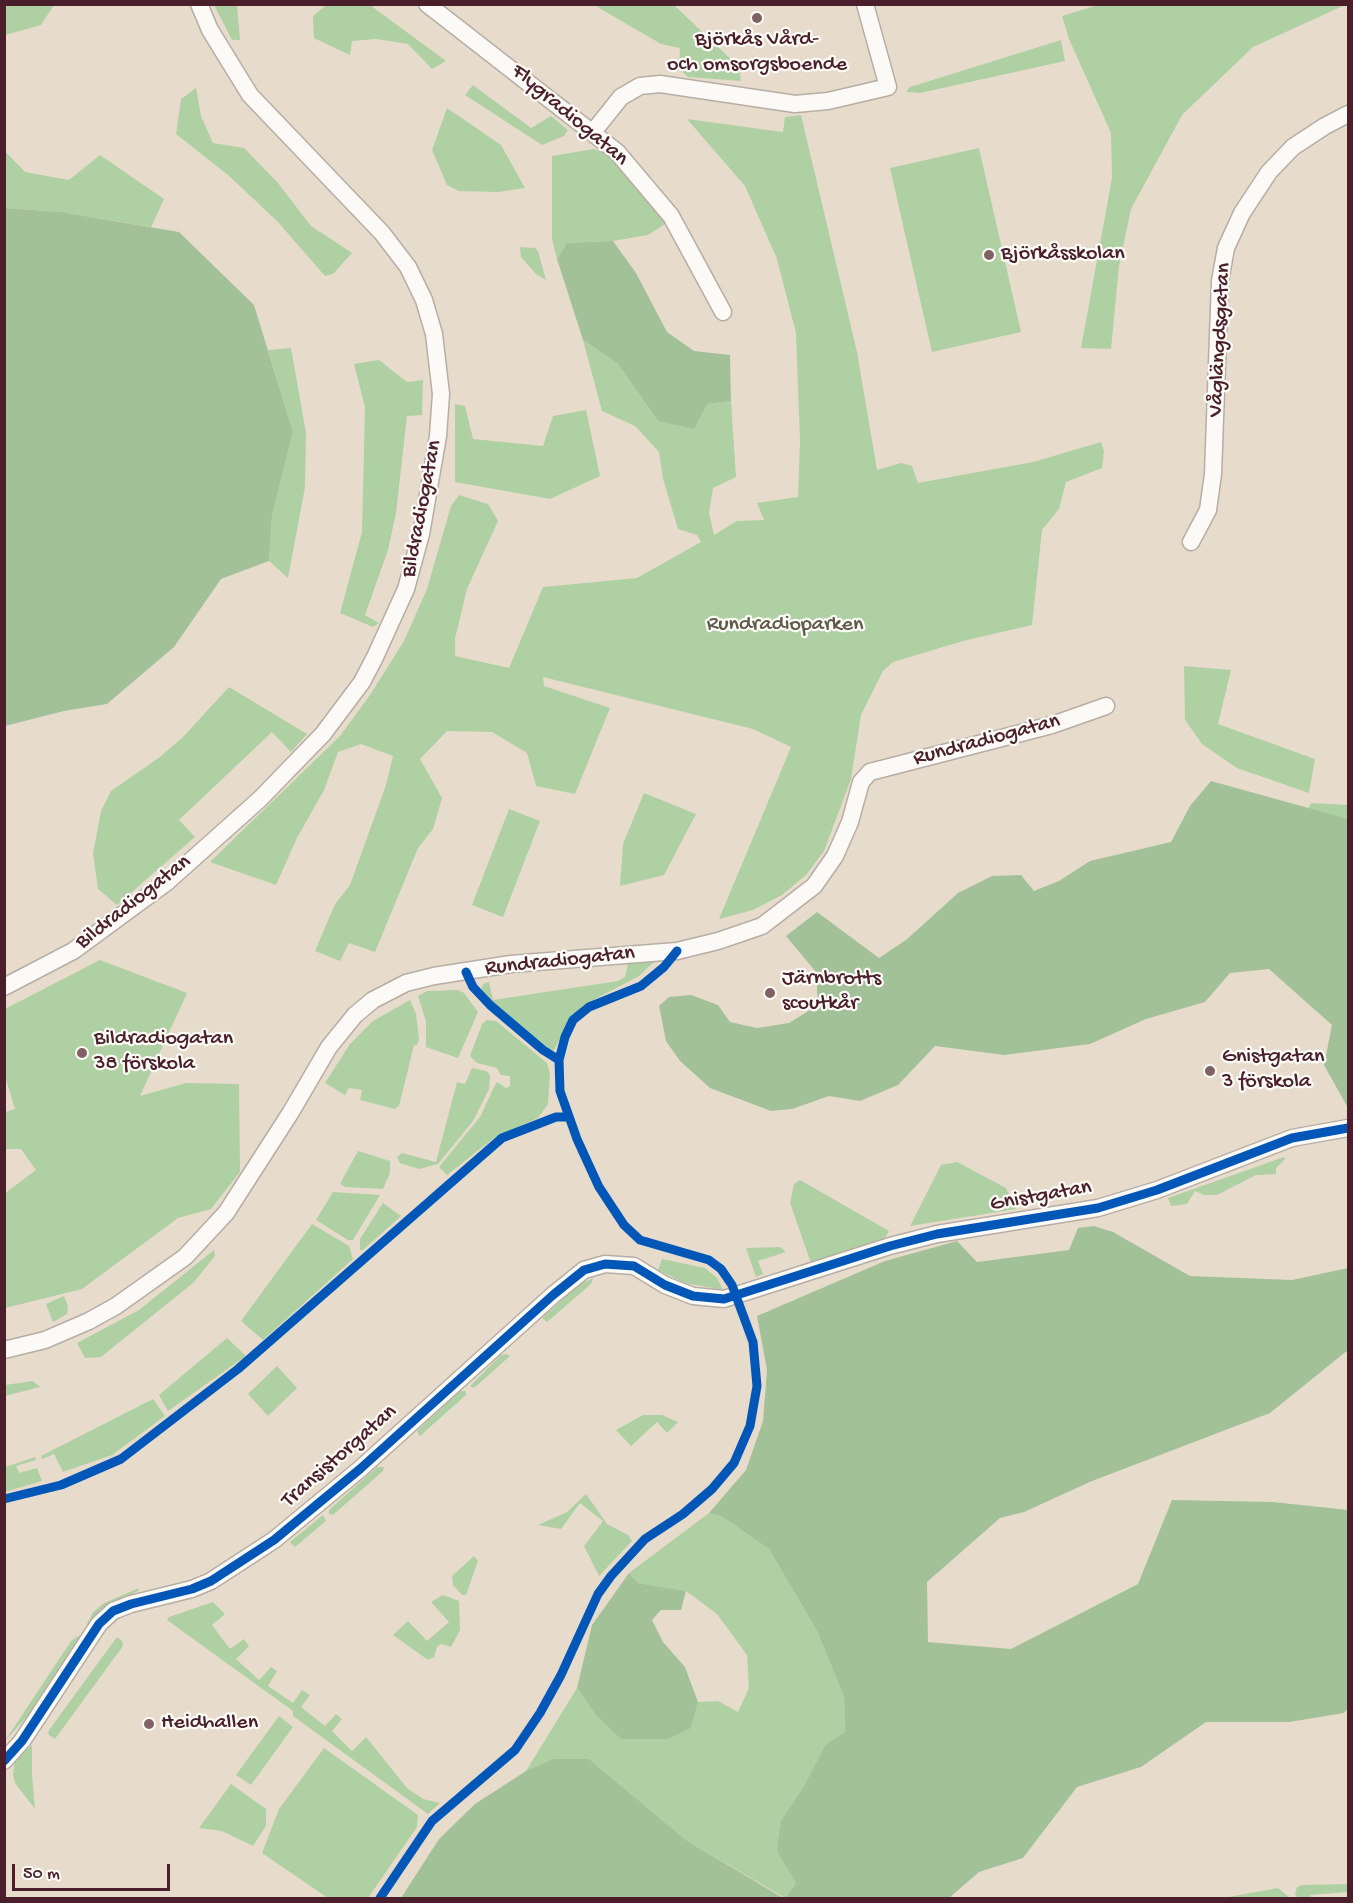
<!DOCTYPE html>
<html>
<head>
<meta charset="utf-8">
<style>
  body { margin:0 }
  #map { position:relative; width:1353px; height:1903px; overflow:hidden; background:#e7dccc; font-family:"Gochi Hand",sans-serif }
  canvas { display:block }
  .frame { position:absolute; inset:0; border:6px solid #4a1f2b; pointer-events:none }
  .scale { position:absolute; left:12px; top:1864px; width:158px; height:27px; box-sizing:border-box; border:3px solid #4a1f2b; border-top:0; padding-left:8px; font-size:18px; line-height:21px; white-space:nowrap; color:#4a1f2b; -webkit-text-stroke:4px #fdfcf7; paint-order:stroke }
</style>
</head>
<body>
<div id="map">
<canvas width="1353" height="1903"></canvas>
<div class="frame"></div>
<div class="scale">50 m</div>
</div>
<script>
const ctx = document.querySelector('canvas').getContext('2d');
ctx.lineJoin = 'round';
function fillPath(path, color) { ctx.fillStyle = color; ctx.fill(path, 'evenodd'); }
const poly = rows => new Path2D(rows.map(r => 'M' + r).join(''));
function trace(path, color, width, dash) { ctx.strokeStyle = color; ctx.lineWidth = width; ctx.lineCap = dash ? 'butt' : 'round'; ctx.setLineDash(dash || []); ctx.stroke(path); }
function write(font, color, halo, rows, align = 'center') {
  ctx.font = font + ' "Gochi Hand",sans-serif'; ctx.lineWidth = 4.5; ctx.setLineDash([]); ctx.textBaseline = 'middle'; ctx.strokeStyle = halo; ctx.fillStyle = color; for (const [text, x, y, turn = 0] of rows) {
    ctx.save(); ctx.translate(x, y); ctx.rotate((+turn || 0) * Math.PI / 180); ctx.textAlign = isNaN(turn) ? turn : align; if (halo) ctx.strokeText(text, 0, 0); ctx.fillText(text, 0, 0); ctx.restore();
  }
}
const green = poly([
  [5,4,54,4,54,5,41,25,5,35],
  [214,5,237,5,240,40,232,40],
  [326,5,370,5,446,61,432,69,408,44,376,39,352,41,350,55,314,38,313,16],
  [594,5,674,5,739,67,741,81,688,77,679,69,680,48,661,44],
  [1098,5,1345,5,1253,47,1182,115,1131,209,1119,266,1111,349,1081,348,1112,178,1111,133,1069,39,1062,16],
  [1061,40,1065,61,920,93,906,92,910,87],
  [473,85,531,128,551,116,568,130,564,136,542,145,465,95],
  [196,88,201,116,213,143,244,148,278,183,311,226,352,253,333,274,325,276,277,221,228,175,176,134,181,99],
  [447,108,501,145,525,188,498,192,459,191,447,185,432,150],
  [801,115,857,352,877,470,901,463,912,466,918,483,1033,462,1101,442,1104,451,1102,468,1066,482,1059,509,1042,530,1032,625,963,641,893,662,883,671,861,715,851,779,824,851,806,875,782,895,753,910,719,919,791,747,753,729,543,677,544,686,610,708,575,794,536,786,527,753,492,732,447,731,420,759,442,798,433,829,418,848,375,952,349,943,340,961,315,951,335,904,350,885,386,785,393,756,361,744,338,752,324,790,297,838,276,885,210,862,340,736,370,695,404,641,427,589,451,506,459,495,488,504,498,521,467,589,455,639,455,656,509,668,543,587,637,578,701,542,697,535,678,529,663,479,659,452,635,426,602,411,583,340,618,364,658,421,707,404,731,401,736,477,713,488,709,513,714,535,737,521,764,520,757,503,798,497,800,441,796,333,777,259,745,186,687,119,783,132,785,117],
  [979,148,1021,332,932,352,890,168],
  [594,149,616,156,668,222,648,235,613,241,567,243,557,259,552,239,552,156],
  [4,150,25,172,69,180,100,155,164,199,151,227,61,212,5,208],
  [520,247,535,248,538,251,546,280,536,274,521,257],
  [291,348,306,433,305,487,288,578,269,561,272,516,293,432,268,350],
  [379,360,407,382,423,380,422,415,407,416,396,513,388,550,365,615,379,623,373,627,340,613,362,532,365,407,354,364],
  [455,404,465,406,473,439,543,446,553,416,586,410,600,476,550,499,455,482],
  [1184,666,1231,670,1218,724,1315,759,1309,793,1237,768,1202,744,1185,720],
  [229,687,307,734,291,752,272,732,179,820,195,837,117,905,98,889,93,853,101,811,111,791,160,757,183,737],
  [644,793,696,814,664,875,620,886,623,844],
  [1311,803,1348,805,1348,819,1308,809],
  [509,809,540,821,503,917,472,905],
  [100,960,187,993,140,1096,186,1083,239,1084,240,1172,211,1209,178,1218,82,1289,5,1308,5,1193,36,1170,21,1149,5,1149,5,1112,15,1109,5,1076,5,1009],
  [656,960,639,976,582,1006,568,1023,554,1050,548,1049,497,1009,481,990,483,984,489,982,493,1000,618,981,625,977,628,963],
  [458,990,464,993,478,1012,458,1058,426,1047,426,1021,418,996,427,991],
  [410,1000,416,1014,419,1039,417,1045,414,1045,399,1106,395,1109,360,1100,362,1090,349,1088,345,1095,325,1083,350,1044,373,1021],
  [487,1020,496,1021,547,1063,550,1074,548,1104,538,1118,494,1138,447,1175,439,1167,480,1117,495,1085,497,1082,506,1088,510,1086,510,1076,501,1075,497,1068,477,1063,470,1056,482,1024],
  [472,1068,486,1071,490,1075,489,1089,473,1121,438,1164,419,1169,400,1163,397,1157,402,1153,436,1162,457,1082,465,1084],
  [358,1151,390,1161,390,1173,383,1189,345,1187,340,1184],
  [1284,1157,1285,1159,1276,1168,1276,1174,1256,1175,1217,1195,1204,1195,1195,1191,1187,1204,1171,1206,1168,1198],
  [957,1162,1006,1188,1016,1209,910,1226,941,1165],
  [800,1180,889,1231,885,1238,811,1263,790,1203,794,1184],
  [333,1192,380,1195,353,1240,348,1240,316,1220],
  [383,1203,401,1216,363,1250,360,1250,360,1239],
  [312,1224,349,1246,353,1259,263,1340,241,1321],
  [780,1247,786,1252,758,1261,763,1274,756,1277,746,1248],
  [214,1250,215,1256,193,1283,101,1357,85,1358,77,1343,139,1310],
  [662,1259,705,1268,717,1278,723,1290,685,1283,658,1270],
  [593,1278,591,1284,547,1322,542,1318,579,1285],
  [64,1296,68,1306,67,1314,53,1322,46,1304],
  [227,1338,246,1356,168,1411,159,1395],
  [506,1354,510,1356,474,1388,470,1386,501,1355],
  [277,1366,297,1388,268,1416,248,1394],
  [33,1381,40,1387,5,1396,5,1385],
  [460,1391,466,1391,466,1395,420,1436,417,1431],
  [153,1399,165,1416,112,1455,63,1472,54,1454,42,1459,41,1456],
  [643,1415,662,1415,678,1422,667,1433,657,1422,631,1446,616,1430],
  [35,1457,36,1460,16,1466,19,1473,37,1468,42,1481,5,1492,5,1467],
  [377,1467,384,1467,383,1471,333,1515,329,1514,329,1510],
  [586,1494,607,1524,628,1535,632,1541,599,1576,584,1546,603,1521,580,1503,561,1529,538,1525,567,1512],
  [709,1513,721,1516,769,1549,817,1631,844,1697,845,1732,825,1745,804,1786,781,1820,778,1851,796,1883,785,1898,686,1840,589,1759,526,1771,577,1688,596,1715,691,1728,698,1702,718,1701,738,1712,749,1688,747,1655,717,1614,686,1591,638,1583,629,1573],
  [323,1515,326,1521,295,1547,290,1542],
  [474,1556,478,1561,466,1595,462,1595,453,1585,452,1576],
  [139,1588,138,1591,115,1602,89,1625,87,1624,93,1612,104,1603],
  [443,1595,459,1601,460,1630,451,1647,441,1644,437,1647,434,1657,428,1660,393,1635,408,1621,427,1641,449,1622,431,1602],
  [213,1602,225,1614,212,1625,230,1649,244,1639,249,1646,236,1659,259,1680,271,1667,277,1671,268,1686,293,1703,302,1690,310,1695,301,1707,325,1726,336,1714,342,1719,332,1731,352,1751,366,1737,407,1788,423,1799,440,1803,428,1814,293,1716,293,1711,167,1620,169,1617],
  [80,1635,81,1638,30,1713,5,1741,71,1641],
  [117,1637,122,1641,123,1646,55,1739,48,1734,49,1730],
  [279,1716,293,1727,251,1785,236,1775],
  [32,1745,32,1775,35,1809,15,1783,13,1774,15,1761],
  [324,1748,418,1815,417,1827,368,1898,328,1898,262,1853,279,1809],
  [231,1784,266,1809,266,1826,253,1846,222,1831,199,1828],
  [1348,1884,1348,1892,1310,1895,1311,1898,1298,1898,1295,1894,1297,1887,1302,1885],
  [1278,1888,1290,1898,1223,1898]
]);
const forest = poly([
  [5,208,61,212,179,232,254,305,293,432,272,516,269,561,221,579,174,647,107,704,64,711,5,726],
  [613,241,636,273,667,332,694,351,730,355,731,401,707,404,694,429,658,421,618,364,583,340,557,259,567,243],
  [1211,781,1348,819,1348,1108,1324,1065,1332,1025,1269,969,1230,973,1205,1002,1146,1019,1090,1044,1004,1055,935,1046,898,1085,860,1101,829,1096,792,1109,771,1111,710,1088,680,1061,666,1041,659,1006,669,997,691,995,718,1005,730,1022,757,1028,789,1023,818,1005,816,972,786,936,817,912,879,958,906,940,958,893,992,876,1021,875,1034,891,1059,881,1090,861,1171,842,1190,806],
  [1094,1226,1113,1232,1190,1276,1292,1280,1348,1268,1348,1350,1270,1413,1092,1481,1024,1512,1000,1518,927,1582,928,1642,1011,1649,1138,1584,1172,1500,1273,1502,1348,1510,1348,1708,1344,1713,1289,1722,1206,1722,1141,1767,1077,1787,1023,1858,979,1872,949,1898,785,1898,796,1883,777,1851,781,1820,804,1786,825,1745,845,1732,844,1697,817,1631,769,1549,721,1516,709,1513,746,1470,763,1421,767,1370,757,1316,885,1261,957,1241,977,1262,1069,1250,1078,1228],
  [629,1573,638,1583,686,1591,681,1610,661,1610,652,1620,663,1642,685,1667,698,1702,691,1728,668,1739,621,1739,596,1715,577,1688,592,1625],
  [554,1759,589,1759,686,1840,783,1898,401,1898,439,1839,475,1804,526,1771]
]);
const street = poly([
  [427,4,617,152,671,216,723,312],
  [593,132,621,97,640,86,660,84,795,104,828,101,888,87,865,4],
  [1191,542,1208,510,1213,474,1220,281,1226,248,1242,213,1269,172,1293,147,1325,126,1348,114],
  [4,987,73,951,167,882,260,799,323,734,362,682,375,657,406,589,421,534,438,436,441,394,434,334,424,300,408,267,382,233,250,95,210,30,199,4],
  [4,1350,45,1340,89,1321,116,1306,185,1257,226,1213,291,1112,329,1047,355,1015,373,1000,406,983,434,976,511,964,677,951,718,941,762,926,814,886,835,856,850,822,861,782,870,772,1052,725,1106,706],
  [4,1761,22,1741,99,1624,113,1611,131,1604,192,1589,211,1581,274,1540,360,1469,553,1295,584,1270,605,1264,634,1266,665,1285,693,1296,724,1299,890,1246,937,1234,1098,1208,1157,1190,1292,1138,1348,1128]
]);
const cycleway = poly([
  [466,972,473,987,490,1005,543,1050,559,1060],
  [4,1499,61,1485,121,1459,238,1369,502,1138,556,1117,568,1117],
  [4,1761,22,1741,99,1624,113,1611,131,1604,192,1589,211,1581,274,1540,360,1469,553,1295,584,1270,605,1264,634,1266,665,1285,693,1296,724,1299,890,1246,937,1234,1098,1208,1157,1190,1292,1138,1348,1128],
  [380,1898,432,1821,515,1750,540,1713,561,1675,598,1594,611,1576,645,1539,683,1514,712,1489,734,1463,750,1426,757,1386,753,1342,732,1285,721,1269,709,1260,640,1240,624,1225,599,1187,577,1139,560,1091,559,1060,565,1037,573,1020,589,1007,641,986,664,967,677,951]
]);
const markers = [
  [757,18,6,"#816163"],
  [989,255,6,"#816163"],
  [770,993,6,"#816163"],
  [82,1053,6,"#816163"],
  [1210,1071,6,"#816163"],
  [149,1724,6,"#816163"]
];
const poiNames = [
  ["Björkås Vård-",757,41,"center"],
  ["och omsorgsboende",757,66,"center"],
  ["Björkåsskolan",1001,255],
  ["Järnbrotts",782,980],
  ["scoutkår",782,1005],
  ["Bildradiogatan",94,1040],
  ["38 förskola",94,1065],
  ["Gnistgatan",1222,1058],
  ["3 förskola",1222,1083],
  ["Heidhallen",161,1724]
];
const streetNames = [
  ["Flygradiogatan",569,116,40],
  ["Våglängdsgatan",1221,340,-87],
  ["Bildradiogatan",423,509,-79],
  ["Rundradiogatan",987,741,-15],
  ["Bildradiogatan",134,903,-38],
  ["Rundradiogatan",560,962,-6],
  ["Gnistgatan",1041,1197,-10],
  ["Transistorgatan",340,1457,-41]
];
const parkNames = [
  ["Rundradioparken",785,626]
];
fillPath(green, '#afd0a3');
fillPath(forest, '#a2c199');
trace(street, '#b8ada4', 19);
trace(street, '#fbfaf7', 16);
trace(cycleway, '#0057b8', 9);
for (const [x, y, r, color] of markers) { const dot = new Path2D(); dot.arc(x, y, r, 0, 2 * Math.PI); ctx.fillStyle = color; ctx.fill(dot); trace(dot, '#fdfcf7', 2); }
write('22px', '#4a1f2b', '#fdfcf7', poiNames, 'left');
write('22px', '#4a1f2b', '#fdfcf7', streetNames);
write('22px', '#5e5949', '#fdfcf7', parkNames);
</script>
</body>
</html>
